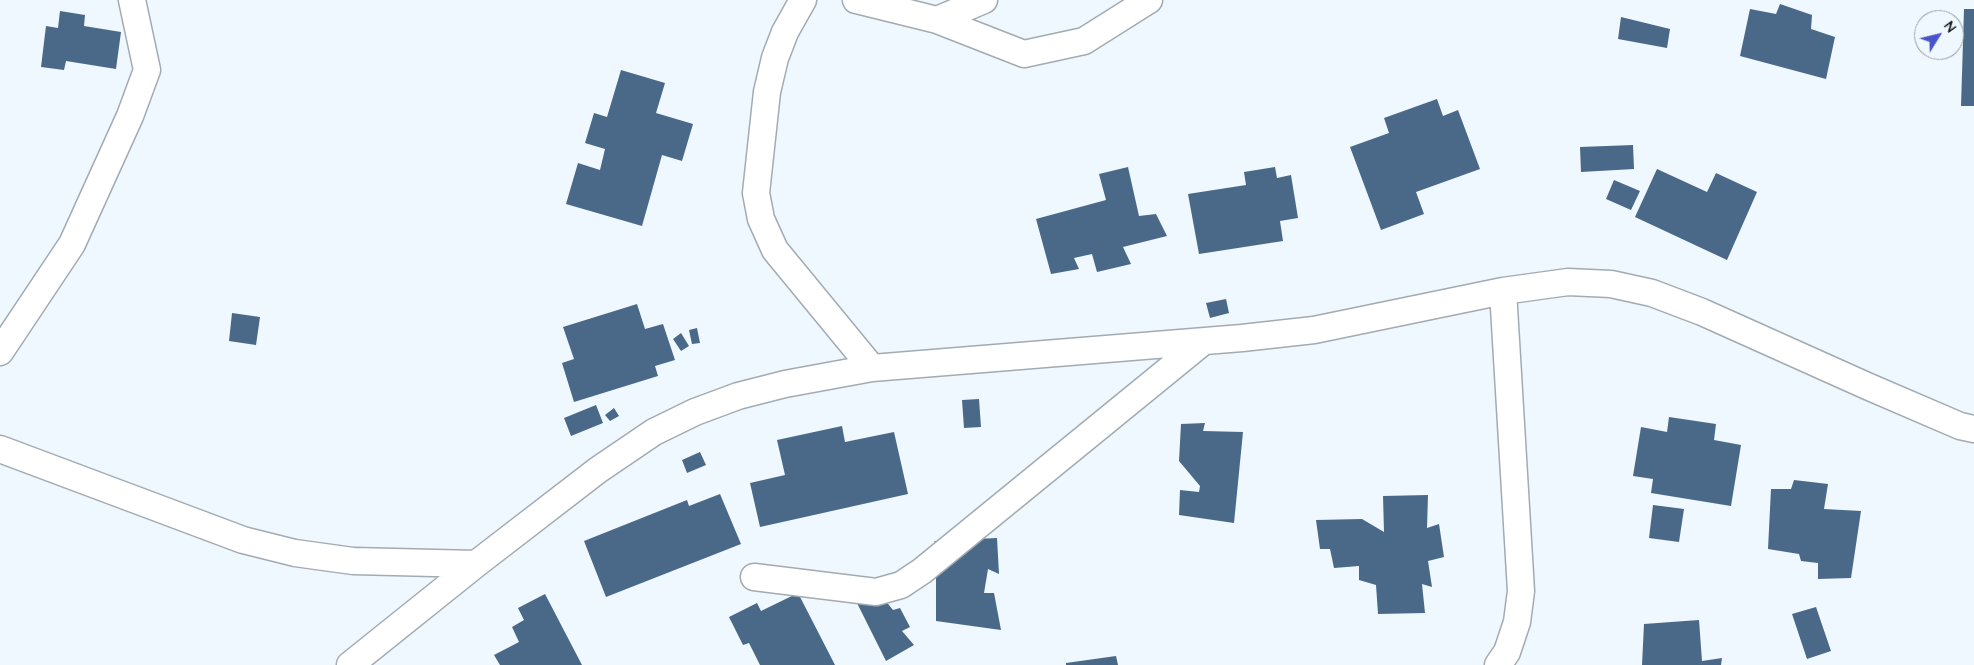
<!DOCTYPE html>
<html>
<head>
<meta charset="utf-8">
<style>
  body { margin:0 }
  #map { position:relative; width:1974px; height:665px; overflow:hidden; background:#eff7ff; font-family:Quicksand,sans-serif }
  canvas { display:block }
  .north { position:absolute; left:1914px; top:10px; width:50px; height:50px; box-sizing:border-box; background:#eff7ff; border:1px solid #999fa5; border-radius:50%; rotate:54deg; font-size:14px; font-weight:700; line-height:20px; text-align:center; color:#181b1e }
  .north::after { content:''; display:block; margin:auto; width:18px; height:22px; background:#4a54c9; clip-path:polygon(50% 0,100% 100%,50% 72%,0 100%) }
</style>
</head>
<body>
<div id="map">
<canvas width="1974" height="665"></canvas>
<div class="north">N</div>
</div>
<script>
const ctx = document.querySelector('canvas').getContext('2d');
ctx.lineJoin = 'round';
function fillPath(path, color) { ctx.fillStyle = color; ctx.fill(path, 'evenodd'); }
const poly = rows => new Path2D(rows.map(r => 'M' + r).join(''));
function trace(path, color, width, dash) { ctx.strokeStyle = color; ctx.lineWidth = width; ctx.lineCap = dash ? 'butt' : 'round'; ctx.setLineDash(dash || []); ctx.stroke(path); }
const building = poly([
  [1780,4,1812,15,1811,29,1835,37,1826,79,1740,56,1750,9,1776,14],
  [1964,9,1974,9,1974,106,1961,106],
  [60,11,85,15,84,26,121,32,116,69,66,61,64,70,41,67,46,26,58,28],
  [1621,17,1670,29,1667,48,1618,39],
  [621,70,665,83,656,113,693,124,682,161,662,155,642,226,566,204,578,163,600,170,605,149,585,143,594,113,607,117],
  [1437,99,1443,116,1458,110,1480,169,1416,192,1424,214,1381,230,1350,147,1389,133,1384,118],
  [1633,145,1634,169,1581,172,1580,147],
  [1128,167,1139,216,1156,214,1167,236,1123,247,1131,264,1097,272,1092,254,1074,258,1079,269,1051,274,1036,219,1106,200,1099,174],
  [1275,167,1277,178,1291,175,1298,218,1280,221,1283,241,1199,254,1188,194,1246,185,1244,172],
  [1657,169,1707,192,1716,173,1757,192,1727,260,1635,217],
  [1614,180,1640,191,1631,210,1606,199],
  [1226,299,1229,313,1210,318,1206,303],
  [637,304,645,329,663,324,675,360,655,366,658,376,574,402,562,363,574,359,563,327],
  [232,313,260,317,256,345,229,341],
  [697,328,700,343,692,344,689,330],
  [681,333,689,346,681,351,673,339],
  [979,399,981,427,964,428,962,400],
  [596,405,603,423,571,436,564,418],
  [614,408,619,416,610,421,605,415],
  [1669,417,1716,424,1714,440,1741,445,1731,506,1651,493,1653,479,1633,476,1641,427,1667,432],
  [1205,423,1203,431,1243,432,1234,523,1179,515,1180,490,1199,492,1200,486,1179,461,1181,424],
  [842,426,845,442,894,432,908,494,760,527,750,483,785,475,777,440],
  [700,452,706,465,687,473,682,460],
  [1794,480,1828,484,1824,509,1861,511,1851,578,1818,579,1818,563,1801,561,1799,554,1768,549,1771,489,1791,489],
  [720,494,741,544,606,597,584,541,687,500,689,506],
  [1428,495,1427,528,1439,524,1444,557,1428,561,1432,587,1422,584,1425,613,1378,614,1376,585,1359,580,1359,566,1334,568,1330,549,1320,549,1316,520,1362,519,1384,532,1383,496],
  [1653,505,1684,509,1679,542,1649,538],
  [997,538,999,574,988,569,984,593,994,593,1001,630,936,621,936,543,934,541],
  [872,584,893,610,900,608,910,627,902,631,914,645,886,661,852,593],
  [798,593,835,665,760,665,749,643,743,645,729,617,757,603,761,611],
  [545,594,582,665,500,665,494,655,519,642,512,627,524,620,518,608],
  [1816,607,1831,651,1807,659,1792,614],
  [1699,620,1702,661,1722,658,1721,665,1642,665,1644,624],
  [1116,656,1118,665,1066,665,1066,663]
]);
const minor = poly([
  [803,0,785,32,775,58,767,92,756,193,761,219,775,250,872,368],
  [856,0,937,20,984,0],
  [937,20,1024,54,1084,41,1149,0],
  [0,352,72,244,130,116,147,70,132,0],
  [0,449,243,540,295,553,353,561,476,564],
  [754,577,876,592,901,585,922,571,1204,341],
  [350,665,476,564,598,470,654,432,695,412,738,396,785,384,872,368,1242,338,1314,330,1503,291,1568,282,1611,284,1652,293,1702,312,1867,386,1960,426,1974,429],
  [1498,665,1507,652,1517,622,1521,591,1503,291]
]);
fillPath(building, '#4a6989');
trace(minor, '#a3abb2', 29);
trace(minor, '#fff', 26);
</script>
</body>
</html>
